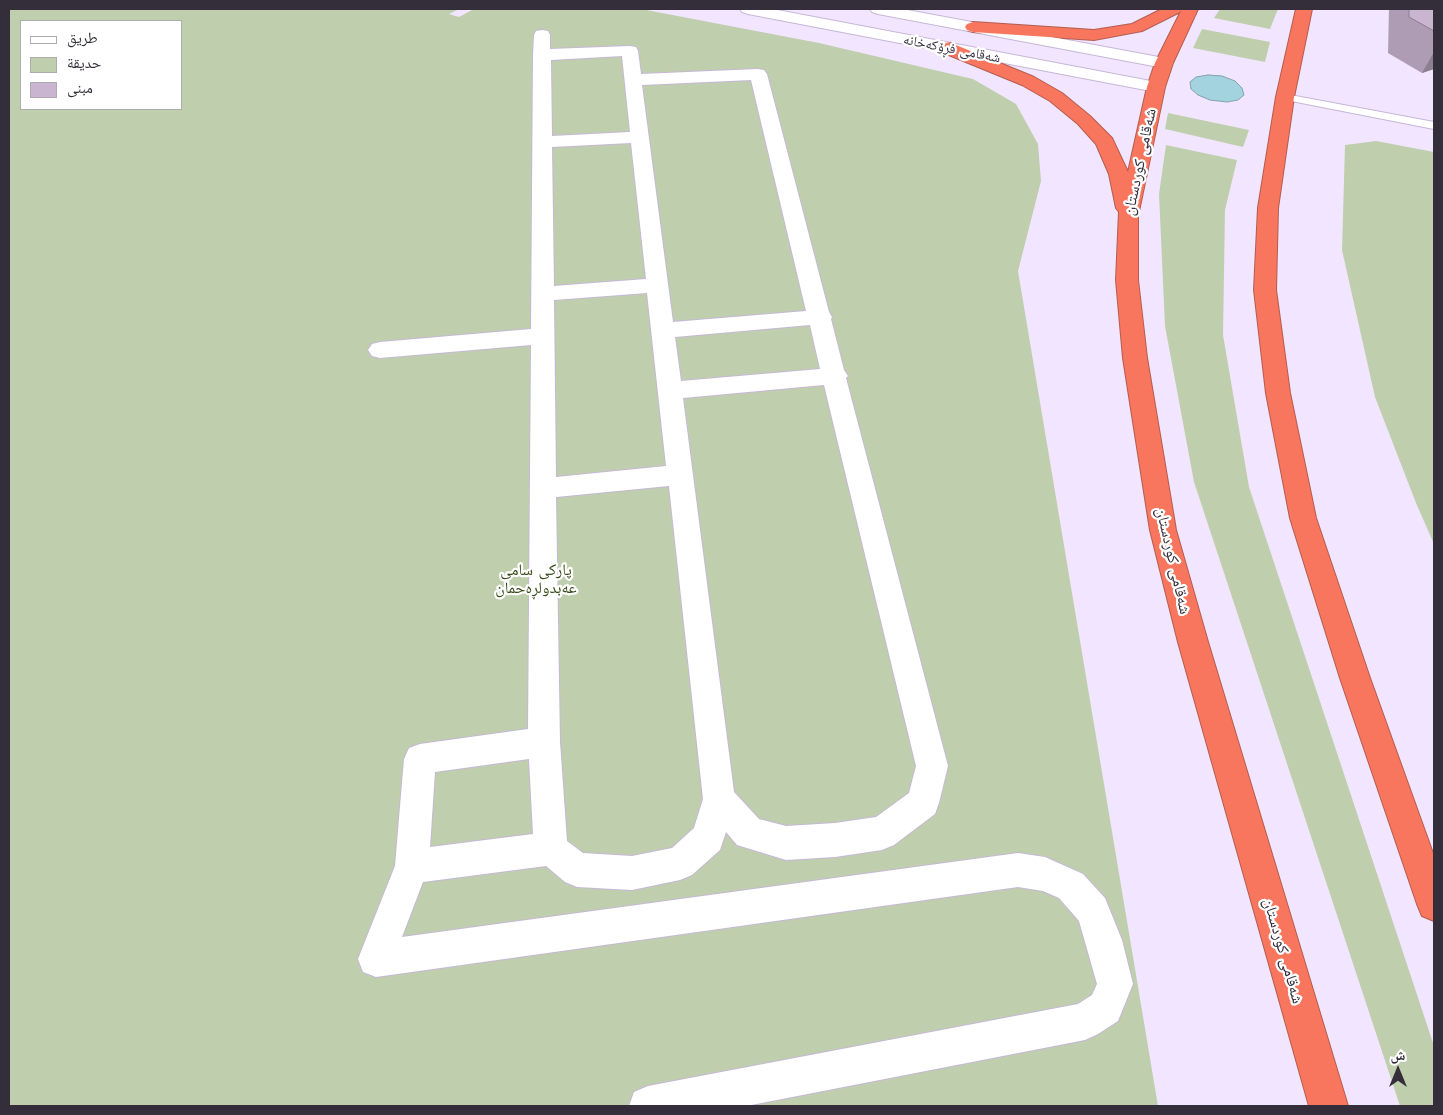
<!DOCTYPE html>
<html>
<head>
<meta charset="utf-8">
<style>
  body { margin:0 }
  #map { position:relative; width:1443px; height:1115px; overflow:hidden; background:#f2e5ff; font-family:"Work Sans","Noto Naskh Arabic",sans-serif }
  canvas { display:block }
  .frame { position:absolute; inset:0; border:10px solid #342e3a; pointer-events:none }
  .legend { position:absolute; left:20px; top:20px; width:162px; height:90px; box-sizing:border-box; background:#fff; border:1px solid #aeabb0; margin:0; padding:6px 9px; list-style:none; font-size:15px; color:#342e3a }
  .legend li { display:flex; align-items:center; gap:10px; height:25px }
  .legend b { width:25px; border:1px solid #aeabb0 }
  .north { position:absolute; left:1373px; top:1045px; width:50px; height:50px; -webkit-text-stroke:4px #fff; paint-order:stroke; rotate:0deg; font-size:14px; font-weight:700; line-height:20px; text-align:center; color:#342e3a }
  .north::after { content:''; display:block; margin:auto; width:18px; height:22px; background:#342e3a; clip-path:polygon(50% 0,100% 100%,50% 72%,0 100%) }
</style>
</head>
<body>
<div id="map">
<canvas width="1443" height="1115"></canvas>
<div class="frame"></div>
<ul class="legend">
<li><b style="height:6px;background:#fff"></b>طريق</li>
<li><b style="height:14px;background:#bfcfae"></b>حديقة</li>
<li><b style="height:14px;background:#cab5d1"></b>مبنى</li>
</ul>
<div class="north">ش</div>
</div>
<script>
const ctx = document.querySelector('canvas').getContext('2d');
ctx.lineJoin = 'round';
function fillPath(path, color) { ctx.fillStyle = color; ctx.fill(path, 'evenodd'); }
const poly = rows => new Path2D(rows.map(r => 'M' + r).join(''));
function trace(path, color, width, dash) { ctx.strokeStyle = color; ctx.lineWidth = width; ctx.lineCap = dash ? 'butt' : 'round'; ctx.setLineDash(dash || []); ctx.stroke(path); }
function write(font, color, halo, rows, align = 'center') {
  ctx.font = font + ' "Work Sans","Noto Naskh Arabic",sans-serif'; ctx.lineWidth = 4.5; ctx.setLineDash([]); ctx.textBaseline = 'middle'; ctx.strokeStyle = halo; ctx.fillStyle = color; for (const [text, x, y, turn = 0] of rows) {
    ctx.save(); ctx.translate(x, y); ctx.rotate((+turn || 0) * Math.PI / 180); ctx.textAlign = isNaN(turn) ? turn : align; if (halo) ctx.strokeText(text, 0, 0); ctx.fillText(text, 0, 0); ctx.restore();
  }
}
const green = poly([
  [9,9,459,9,449,14,459,17,474,9,641,9,819,43,973,79,1016,104,1038,144,1041,181,1018,271,1158,1106,9,1106],
  [21,21,181,21,181,109,21,109],
  [1220,9,1278,9,1270,29,1214,18],
  [1202,29,1270,42,1265,62,1193,48],
  [1168,113,1249,130,1243,147,1165,129],
  [1376,141,1434,152,1434,544,1416,503,1375,397,1342,250,1345,145],
  [1166,145,1237,160,1225,210,1223,335,1249,487,1434,1046,1434,1106,1400,1106,1194,482,1165,326,1159,194]
]);
const water = poly([
  [1208,75,1222,76,1235,81,1242,88,1244,95,1238,100,1227,102,1210,100,1198,95,1191,89,1190,82,1196,77,1208,75]
]);
const lane = poly([
  [1285,94,1434,122,1434,129,1281,99,1279,97,1281,95,1285,94]
]);
const street = poly([
  [542,30,548,31,550,35,550,49,630,46,636,47,638,51,641,74,758,69,764,70,767,74,829,312,832,317,831,319,844,370,848,376,846,378,948,766,939,803,935,814,894,845,882,850,835,857,786,860,737,845,726,832,720,850,692,875,680,880,632,890,577,887,565,882,546,866,423,882,402,937,1018,853,1045,857,1083,874,1105,898,1122,940,1133,984,1118,1021,1098,1034,1085,1040,746,1106,629,1106,634,1092,648,1086,1078,1004,1092,995,1097,984,1079,921,1059,898,1043,891,1018,887,376,977,363,972,358,959,395,866,404,759,409,748,420,744,528,729,531,345,380,358,372,356,368,350,372,344,380,342,531,329,533,55,534,35,536,31,542,30],
  [622,56,630,132,552,136,551,60,622,56],
  [751,80,806,311,673,322,642,85,751,80],
  [631,143,646,279,554,286,552,147,631,143],
  [647,293,666,466,556,477,554,300,647,293],
  [810,325,820,369,681,381,675,337,810,325],
  [824,385,916,766,909,793,876,817,835,823,786,826,759,819,734,792,683,398,824,385],
  [669,486,703,799,694,828,672,848,632,856,583,853,567,841,560,742,556,497,669,486],
  [529,759,533,834,430,847,435,772,529,759]
]);
const secondary = poly([
  [740,9,772,9,1156,82,1162,83,1165,87,1162,91,1156,92,748,14,742,12,740,9],
  [870,9,902,9,1164,58,1170,59,1173,63,1170,67,1164,68,878,14,872,12,870,9]
]);
const highway = poly([
  [1162,9,1182,9,1180,12,1142,31,1094,40,973,32,967,30,965,27,967,24,973,22,1094,30,1132,24,1162,9],
  [1182,9,1198,9,1173,63,1165,87,1138,216,1138,280,1147,358,1176,530,1208,642,1348,1106,1309,1106,1178,642,1150,530,1123,358,1116,280,1119,212,1116,208,1109,174,1096,144,1078,124,1050,101,1022,85,939,51,937,47,939,43,951,43,1034,77,1062,93,1090,116,1112,138,1128,172,1147,87,1155,63,1182,9],
  [1296,9,1312,9,1294,97,1278,208,1276,290,1290,393,1316,518,1370,678,1434,856,1434,921,1422,916,1417,904,1340,678,1290,518,1266,393,1254,290,1258,208,1276,97,1296,9]
]);
const wall = poly([
  [1389,9,1434,9,1434,69,1422,73,1388,53]
]);
const shadedWall = poly([
  [1434,52,1434,69,1422,73]
]);
const building = poly([
  [1409,9,1434,9,1434,31,1409,17,1409,9]
]);
const farStreetnames = [
  ["شەقامی فڕۆکەخانە",952,49,11]
];
const streetNames = [
  ["شەقامی کوردستان",1140,162,-78],
  ["شەقامی کوردستان",1173,561,77],
  ["شەقامی کوردستان",1283,951,74]
];
const parkNames = [
  ["پارکی سامی",536,570],
  ["عەبدولڕەحمان",536,588]
];
fillPath(green, '#bfcfae');
fillPath(water, '#a2d3df');
trace(water, '#81a2ae', 1);
trace(lane, '#c7b7d6', 2);
trace(street, '#c7b7d6', 2);
trace(secondary, '#c7b7d6', 2);
trace(highway, '#b35d51', 2);
fillPath(lane, '#fff');
fillPath(street, '#fff');
fillPath(secondary, '#fff');
fillPath(highway, '#f8765d');
fillPath(wall, '#ae9cb4');
fillPath(shadedWall, '#8d7f92');
fillPath(building, '#cab5d1');
trace(building, '#8d7f92', 1);
write('14px', '#342e3a', '#fff', farStreetnames);
write('16px', '#342e3a', '#fff', streetNames);
write('16px', '#354a14', '#fff', parkNames);
</script>
</body>
</html>
